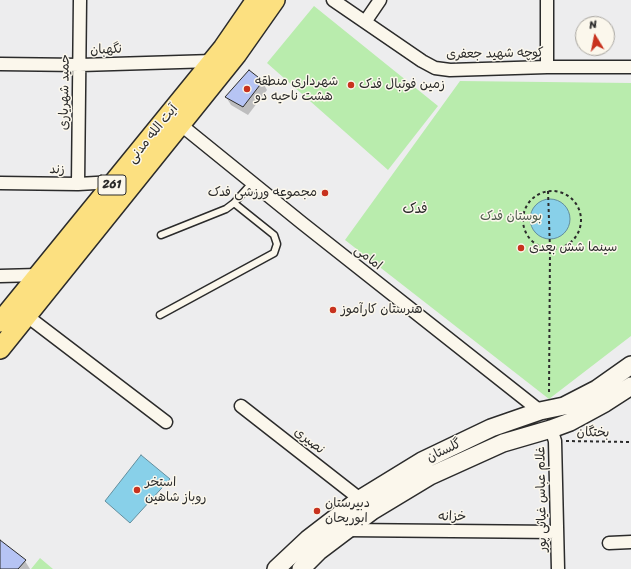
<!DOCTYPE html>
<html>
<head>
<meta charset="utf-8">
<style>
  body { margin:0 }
  #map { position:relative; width:631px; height:569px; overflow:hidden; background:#ededee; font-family:Sriracha,sans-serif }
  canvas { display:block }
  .north { position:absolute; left:575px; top:16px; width:40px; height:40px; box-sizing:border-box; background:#fbf7ec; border:1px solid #a8a59f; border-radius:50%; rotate:350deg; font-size:11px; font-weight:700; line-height:16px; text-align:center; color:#2b2b2b }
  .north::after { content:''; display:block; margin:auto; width:14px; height:18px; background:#c8321e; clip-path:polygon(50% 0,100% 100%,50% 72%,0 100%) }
</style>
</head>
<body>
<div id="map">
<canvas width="631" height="569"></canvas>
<div class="north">N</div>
</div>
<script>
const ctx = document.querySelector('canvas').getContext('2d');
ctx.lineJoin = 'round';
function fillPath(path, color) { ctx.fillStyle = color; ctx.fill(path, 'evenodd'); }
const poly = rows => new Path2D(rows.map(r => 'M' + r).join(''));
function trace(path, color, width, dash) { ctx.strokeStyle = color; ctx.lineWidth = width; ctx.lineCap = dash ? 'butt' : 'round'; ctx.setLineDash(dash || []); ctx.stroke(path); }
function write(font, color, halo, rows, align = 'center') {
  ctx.font = font + ' Sriracha,"Playpen Sans Arabic",sans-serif'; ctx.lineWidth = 3; ctx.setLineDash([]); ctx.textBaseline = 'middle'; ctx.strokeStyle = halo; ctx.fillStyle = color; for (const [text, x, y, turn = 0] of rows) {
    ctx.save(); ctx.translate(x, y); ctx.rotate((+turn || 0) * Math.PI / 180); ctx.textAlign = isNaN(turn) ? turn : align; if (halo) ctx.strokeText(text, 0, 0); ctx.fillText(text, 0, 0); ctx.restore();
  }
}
const green = poly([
  [314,6,438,106,388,170,267,63],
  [460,81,631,83,631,336,549,399,345,240],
  [40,558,53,569,31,569]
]);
const water = poly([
  '530 219a20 20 0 1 1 40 0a20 20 0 1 1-40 0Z',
  [141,455,170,479,130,523,105,501,141,455]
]);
const shadow = poly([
  [262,81,267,90,248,115,231,105,226,97],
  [0,541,25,561,30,569,0,569]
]);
const building = poly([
  [249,70,263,81,243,107,225,97,249,70],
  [0,540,26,560,18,569,0,569,0,540]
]);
const path = poly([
  '523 220a29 29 0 1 1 58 0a29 29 0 1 1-58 0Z',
  [548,191,550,249,549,395],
  [566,441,631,442]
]);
const lane = poly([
  [161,235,226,209,234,203,252,183],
  [160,315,274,253,277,244,274,235,234,203]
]);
const street = poly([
  [333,0,422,61,435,68,450,70,547,67,631,67],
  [547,0,547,67],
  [365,22,380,0],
  [0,64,80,65,213,61],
  [181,125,302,223,540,411],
  [0,183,78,184,114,182],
  [78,184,80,0],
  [0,276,38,275],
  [27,316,166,422],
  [241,406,360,499],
  [551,429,555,441,558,569],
  [347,530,557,532],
  [609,543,631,542]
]);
const secondary = poly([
  [276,569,308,539,360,499,422,461,491,428,540,411,564,406,597,389,631,365],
  [301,569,319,551,372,511,430,476,503,443,551,429,570,422,605,403,631,386]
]);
const primary = poly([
  [0,322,223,48,256,0],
  [0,349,237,54,275,0]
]);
const markers = [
  [351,85,4,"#c8321e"],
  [247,89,4,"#c8321e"],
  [325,193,4,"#c8321e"],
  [521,248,4,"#c8321e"],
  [333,310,4,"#c8321e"],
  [137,490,4,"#c8321e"],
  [317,511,4,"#c8321e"]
];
const shields = [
  [112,185,28]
];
const shieldNames = [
  ["261",112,185]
];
const streetNames = [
  ["نگهبان",106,50,-2],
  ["کوچه شهید جعفری",495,54,-1],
  ["حمید شهریاری",65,92,-89],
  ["آیت الله مدنی",153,134,-51],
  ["زند",57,170,1],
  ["امامی",368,258,38],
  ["بختگان",593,433,1],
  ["نصیری",309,441,38],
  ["گلستان",444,451,-25],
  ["غلام عباس غیاثی ‌پور",542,499,-91],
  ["خزانه",452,517,1]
];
const poiNames = [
  ["شهرداری منطقه",255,82],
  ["هشت ناحیه دو",255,97],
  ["زمین فوتبال فدک",359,85],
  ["مجموعه ورزشی فدک",317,193,"right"],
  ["سینما شش بعدی",529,248],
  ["هنرستان کارآموز",341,310],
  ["استخر",145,483],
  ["روباز شاهین",145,498],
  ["دبیرستان",325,504],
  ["ابوریحان",325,519]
];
const parkNames = [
  ["بوستان فدک",511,217]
];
const neighbourhoodNames = [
  ["فدک",415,209]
];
fillPath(green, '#b9ecad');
fillPath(water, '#88d0e9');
trace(water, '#638e9d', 1);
fillPath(shadow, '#0003');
fillPath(building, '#b6c4f4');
trace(building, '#2b2b2b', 1);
trace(lane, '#2b2b2b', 9);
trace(street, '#2b2b2b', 15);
trace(secondary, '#2b2b2b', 20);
trace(primary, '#2b2b2b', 22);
trace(path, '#2b2b2b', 2, [3, 3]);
trace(lane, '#fbf7ec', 6);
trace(street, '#fbf7ec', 12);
trace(secondary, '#fbf7ec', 17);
trace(primary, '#fce080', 19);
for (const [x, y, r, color] of markers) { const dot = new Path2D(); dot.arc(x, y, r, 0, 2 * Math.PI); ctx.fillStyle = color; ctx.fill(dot); trace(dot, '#fbf7ec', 1.5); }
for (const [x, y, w] of shields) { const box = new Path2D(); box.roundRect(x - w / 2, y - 10, w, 20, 3); ctx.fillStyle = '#fbf7ec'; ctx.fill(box); trace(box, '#2b2b2b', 1); }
write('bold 12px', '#2b2b2b', null, shieldNames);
write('13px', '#2b2b2b', '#fbf7ec', streetNames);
write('13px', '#2b2b2b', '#fbf7ec', poiNames, 'left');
write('13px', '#4e5b4c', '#fbf7ec', parkNames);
write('14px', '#2b2b2b', '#fbf7ec', neighbourhoodNames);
</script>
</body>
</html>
